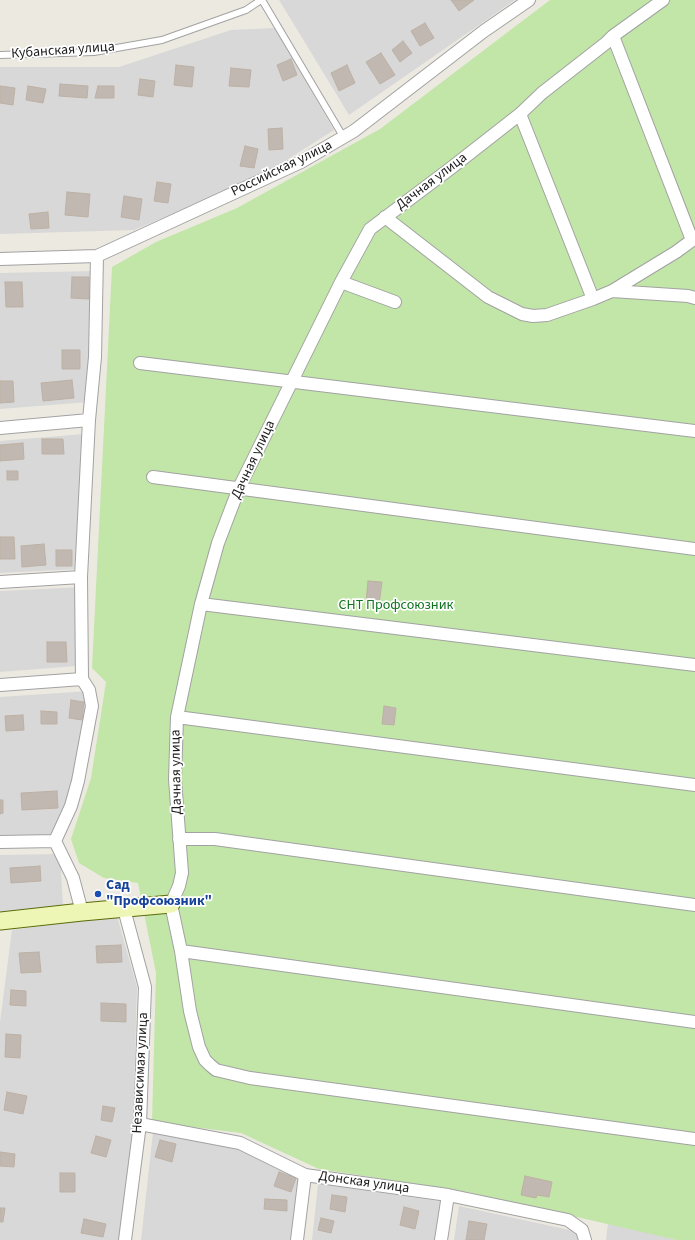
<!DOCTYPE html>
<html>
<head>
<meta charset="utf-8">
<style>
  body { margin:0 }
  canvas { display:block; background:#ece9e1 }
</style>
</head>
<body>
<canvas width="695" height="1240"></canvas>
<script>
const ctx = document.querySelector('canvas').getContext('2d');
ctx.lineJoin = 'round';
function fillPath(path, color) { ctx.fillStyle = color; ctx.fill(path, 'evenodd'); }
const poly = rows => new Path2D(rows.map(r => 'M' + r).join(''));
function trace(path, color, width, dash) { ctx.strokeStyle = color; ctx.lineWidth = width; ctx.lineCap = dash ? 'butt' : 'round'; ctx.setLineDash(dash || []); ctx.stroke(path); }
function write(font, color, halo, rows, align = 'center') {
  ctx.font = font + ' "Source Sans 3",sans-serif'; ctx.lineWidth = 3.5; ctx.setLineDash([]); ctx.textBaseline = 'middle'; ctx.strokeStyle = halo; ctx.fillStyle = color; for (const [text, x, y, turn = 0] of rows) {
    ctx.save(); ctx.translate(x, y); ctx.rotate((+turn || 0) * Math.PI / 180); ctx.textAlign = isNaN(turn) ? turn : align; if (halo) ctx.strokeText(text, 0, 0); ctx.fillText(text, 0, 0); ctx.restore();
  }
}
const residential = poly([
  [279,0,515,0,349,115],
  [275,28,334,130,260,177,134,230,0,234,0,67,119,67,231,30],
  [94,271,89,402,0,409,0,273],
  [84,434,79,569,0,573,0,441],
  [83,587,77,666,0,672,0,591],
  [90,691,79,784,54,836,0,836,0,697],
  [60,854,63,906,0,913,0,855],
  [117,916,137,987,133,1126,120,1240,0,1240,0,1022,12,930],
  [153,1132,244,1151,300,1175,293,1240,141,1240],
  [318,1184,445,1202,440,1240,312,1240],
  [459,1206,588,1234,587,1240,454,1240],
  [608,1223,677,1240,606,1240]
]);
const grass = poly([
  [550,0,695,0,695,1240,677,1240,468,1192,319,1169,241,1133,152,1122,156,973,138,883,104,878,79,863,71,839,91,778,106,682,92,668,112,267,156,242,237,208,380,129]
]);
const building = poly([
  [451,0,474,0,459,11,451,0],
  [425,23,434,38,420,46,411,31,425,23],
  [403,41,412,53,400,62,392,50,403,41],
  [381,53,395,75,380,84,366,62,381,53],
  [291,59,297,75,283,81,277,65,291,59],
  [176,65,194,67,192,87,174,85,176,65],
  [347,65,355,83,339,91,331,73,347,65],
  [231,68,251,70,249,87,229,86,231,68],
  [140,79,155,81,153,97,138,95,140,79],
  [60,84,88,86,87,98,59,96,60,84],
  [0,86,15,88,13,105,0,103,0,86],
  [28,86,46,89,43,103,26,100,28,86],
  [98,86,114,86,114,98,95,98,98,86],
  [282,128,283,149,269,150,268,129,282,128],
  [245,146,258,149,254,168,240,166,245,146],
  [157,182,171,184,168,203,154,201,157,182],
  [67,192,90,194,88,217,65,215,67,192],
  [124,196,142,199,139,220,121,217,124,196],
  [48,212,49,228,31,229,29,214,48,212],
  [72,277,89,277,89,299,71,298,72,277],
  [5,282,22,282,23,307,6,307,5,282],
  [62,350,80,350,80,369,62,369,62,350],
  [72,380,74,398,43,401,41,383,72,380],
  [0,381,13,381,14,402,0,403,0,381],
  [42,439,63,439,64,454,42,454,42,439],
  [23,443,24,459,0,461,0,445,23,443],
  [7,471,18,471,18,480,7,480,7,471],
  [0,537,14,537,15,559,0,559,0,537],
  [44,544,46,565,22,567,21,546,44,544],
  [56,550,72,550,72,566,56,566,56,550],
  [368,581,382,582,379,605,366,603,368,581],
  [47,642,66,642,67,662,47,662,47,642],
  [71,700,84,702,82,720,69,718,71,700],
  [384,706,396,708,394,725,382,724,384,706],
  [41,711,57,712,57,724,41,724,41,711],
  [23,715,24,730,6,731,5,716,23,715],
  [57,791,58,808,22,810,21,793,57,791],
  [0,800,3,800,3,813,0,814,0,800],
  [40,866,41,881,11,883,10,868,40,866],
  [121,945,122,962,97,963,96,946,121,945],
  [39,952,41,972,21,973,19,953,39,952],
  [11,990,26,991,26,1006,10,1005,11,990],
  [101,1003,126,1004,126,1022,101,1021,101,1003],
  [6,1034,21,1035,20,1058,5,1057,6,1034],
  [7,1092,27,1096,23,1114,4,1110,7,1092],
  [103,1106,115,1108,112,1122,101,1120,103,1106],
  [96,1136,111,1140,106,1157,91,1153,96,1136],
  [160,1140,176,1144,172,1162,155,1157,160,1140],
  [0,1152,15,1154,14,1167,0,1166,0,1152],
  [279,1172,296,1178,291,1192,274,1186,279,1172],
  [60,1173,75,1173,75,1192,60,1192,60,1173],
  [525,1176,552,1182,549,1197,537,1195,536,1198,521,1195,525,1176],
  [332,1195,347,1197,345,1212,330,1209,332,1195],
  [265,1199,287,1200,287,1211,264,1209,265,1199],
  [404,1207,419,1211,415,1229,400,1225,404,1207],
  [0,1208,5,1208,3,1222,0,1222,0,1208],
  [321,1218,334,1221,331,1233,318,1230,321,1218],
  [84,1219,106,1224,103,1237,81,1233,84,1219],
  [469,1221,487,1224,484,1240,466,1240,469,1221]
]);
const lane = poly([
  [262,0,344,138],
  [0,55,94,52,162,40,246,10,261,0]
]);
const street = poly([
  [663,0,613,36,606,43,542,93,520,114,451,168,370,229,341,282,239,488,218,543,201,604,177,717,175,779,182,873,179,886,171,904,181,951,190,1011,199,1047,205,1060,210,1065,216,1070,250,1078,695,1139],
  [613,36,692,240],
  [520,114,593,299],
  [385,217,488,297,522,314,533,316,547,315,593,299,612,291,688,296,695,298],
  [0,259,97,256,301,162,354,131,484,31,529,0],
  [341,282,395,302],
  [612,291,676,252,695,238],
  [140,363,695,431],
  [0,428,89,420],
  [153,477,695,549],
  [0,582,81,577],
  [201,604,695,665],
  [0,685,82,679],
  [177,717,695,785],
  [179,839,215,839,695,905],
  [55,841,71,806,78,781,92,706,89,690,82,679,81,577,89,420,95,357,97,256],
  [0,842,55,841,73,878,82,912],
  [124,909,145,987,140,1124,125,1240],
  [181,951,695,1022],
  [140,1124,240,1143,305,1175,448,1195,568,1220,582,1230,585,1240],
  [297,1240,305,1175],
  [441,1240,448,1195]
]);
const secondary = poly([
  [0,921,82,912,171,904]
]);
const markers = [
  [98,894,4,"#1a4fb4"]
];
const streetNames = [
  ["Кубанская улица",63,51,-4],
  ["Российская улица",282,169,-26],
  ["Дачная улица",432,182,-37],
  ["Дачная улица",254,460,-65],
  ["Дачная улица",177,772,-91],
  ["Независимая улица",141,1073,-87],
  ["Донская улица",364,1183,8]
];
const parkNames = [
  ["СНТ Профсоюзник",396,606]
];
const transitNames = [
  ["Сад",106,886],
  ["\"Профсоюзник\"",106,902]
];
fillPath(residential, '#d9d8d8');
fillPath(grass, '#c1e6a8');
fillPath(building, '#c1b8b1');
trace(building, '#bdb1a4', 1);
trace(lane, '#a2a2a2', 8);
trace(street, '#a2a2a2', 14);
trace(secondary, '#5a6b09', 19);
trace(lane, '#fff', 6);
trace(street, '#fff', 12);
trace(secondary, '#eef6b5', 17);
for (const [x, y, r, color] of markers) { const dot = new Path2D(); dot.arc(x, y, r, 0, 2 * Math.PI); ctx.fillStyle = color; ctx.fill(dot); trace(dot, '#fff', 1.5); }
write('14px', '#1b1b1b', '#fff', streetNames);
write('14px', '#0f731f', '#fff', parkNames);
write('bold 14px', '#164399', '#fff', transitNames, 'left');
</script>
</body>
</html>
